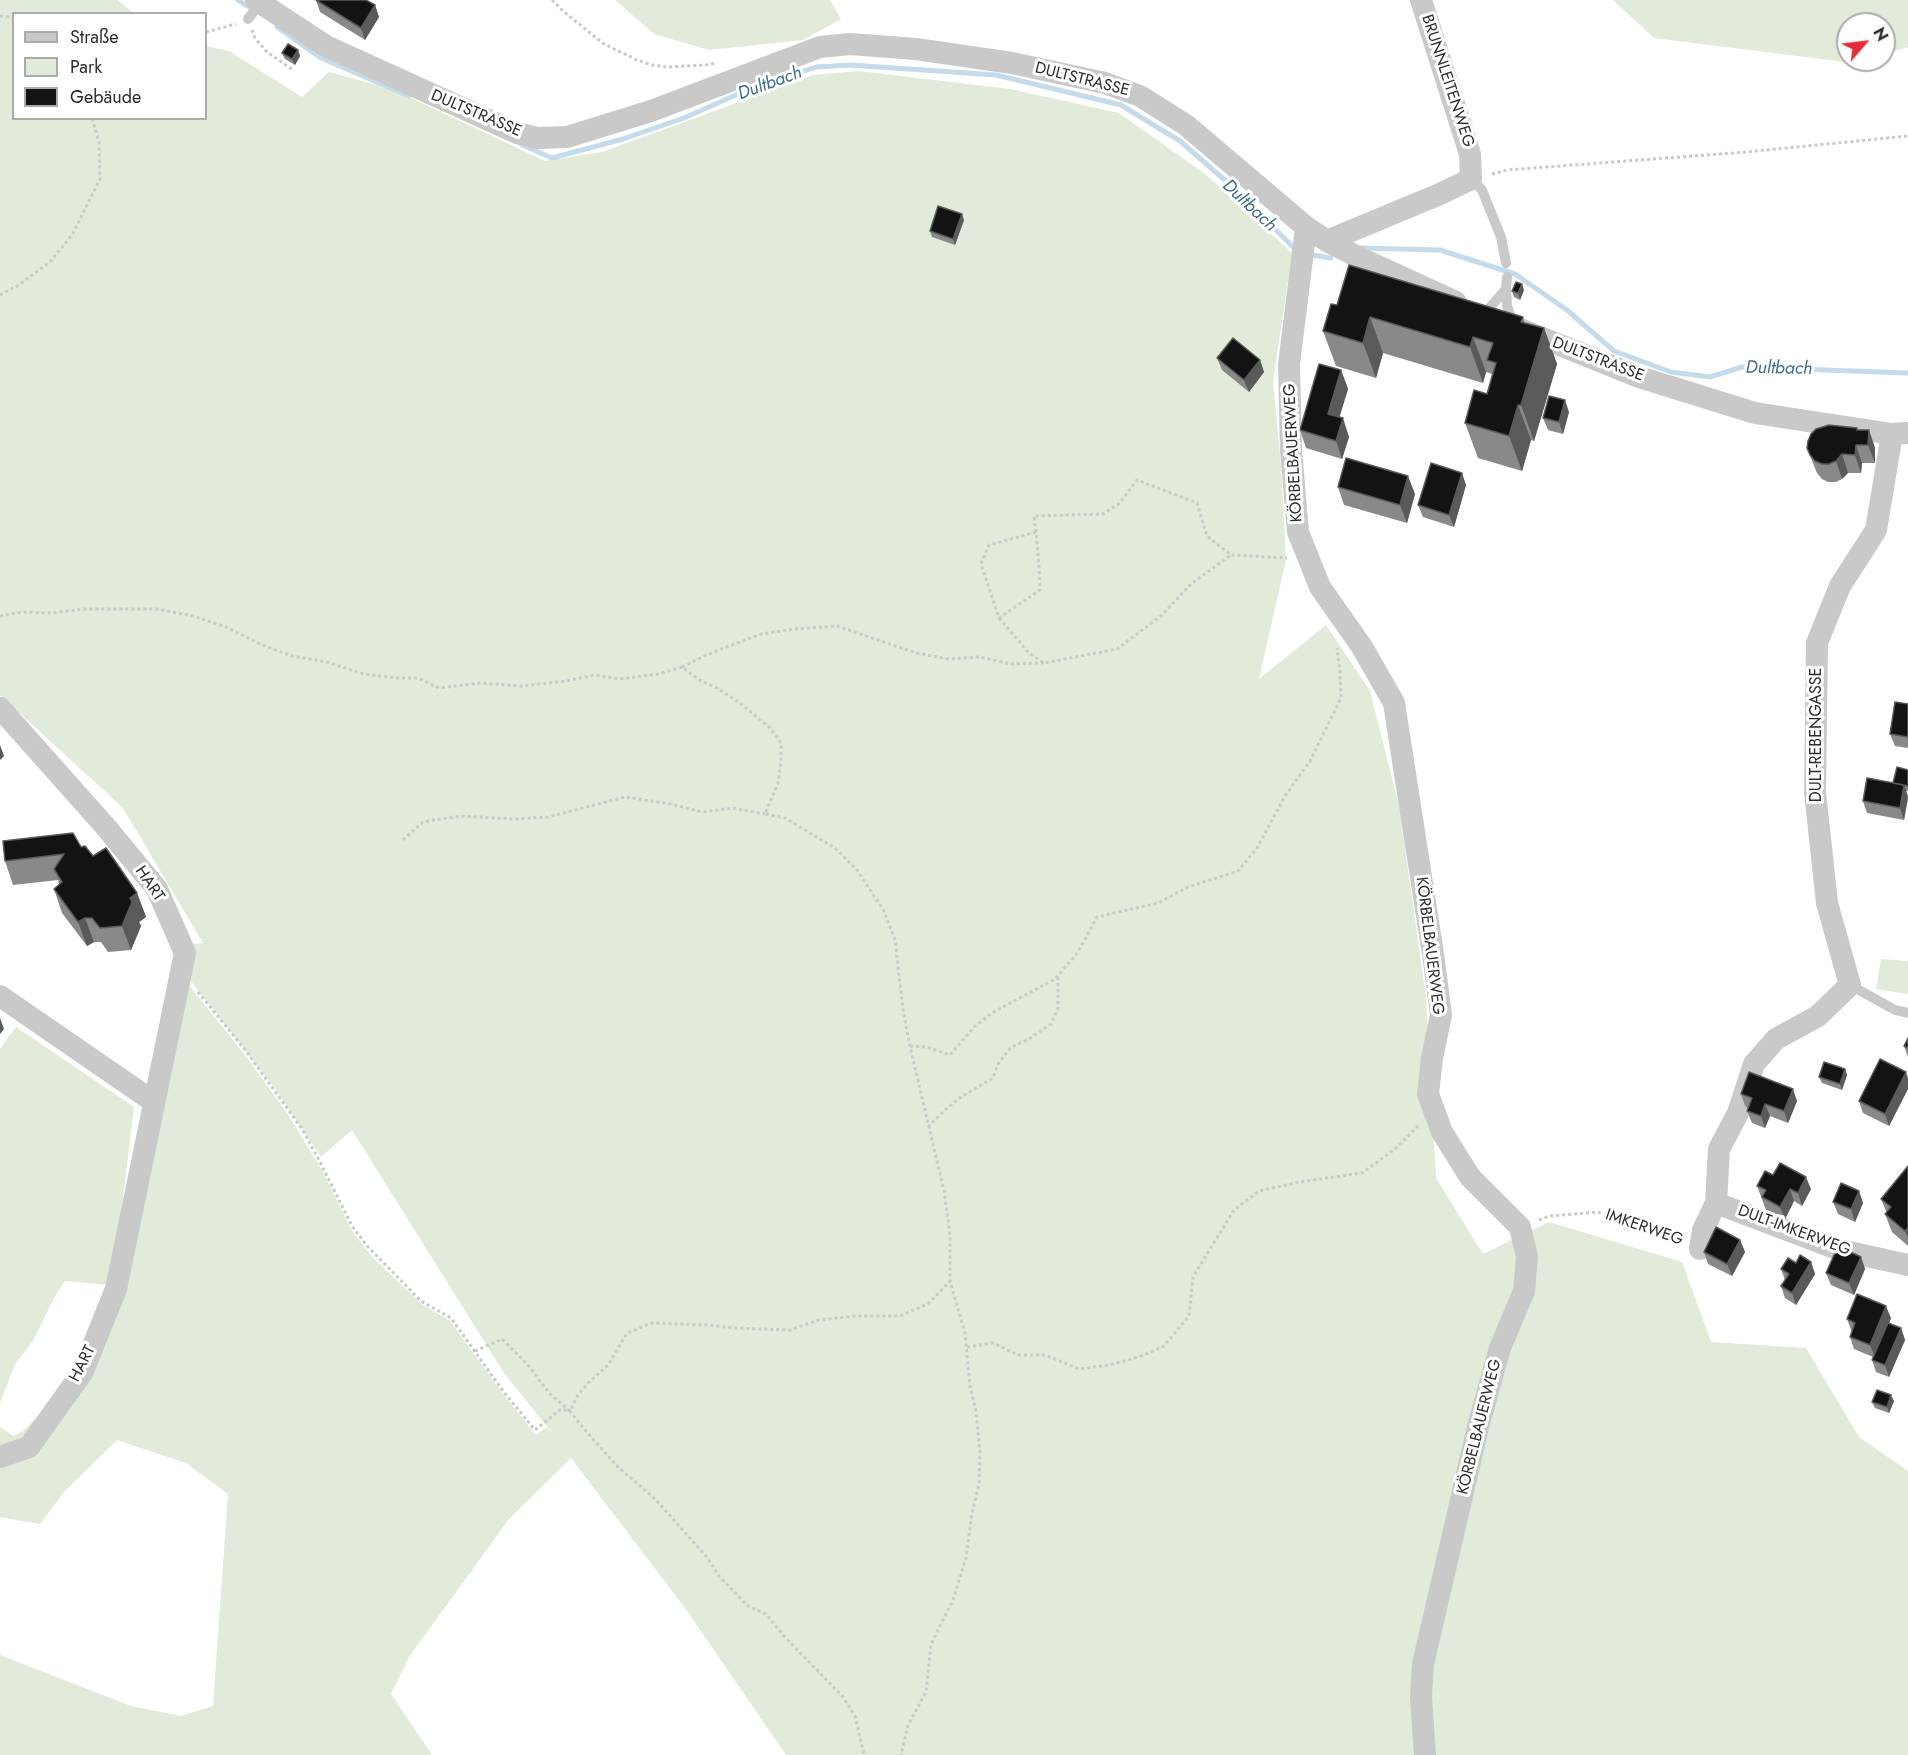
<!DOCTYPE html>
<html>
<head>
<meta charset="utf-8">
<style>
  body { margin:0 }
  #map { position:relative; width:1908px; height:1755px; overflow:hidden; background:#fff; font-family:Jost,sans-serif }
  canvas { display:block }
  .legend { position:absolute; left:12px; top:12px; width:195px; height:108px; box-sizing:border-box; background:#fff; border:2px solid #ababab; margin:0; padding:8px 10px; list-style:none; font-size:18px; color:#2c2c2c }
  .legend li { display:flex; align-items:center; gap:12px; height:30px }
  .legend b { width:30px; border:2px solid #ababab }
  .north { position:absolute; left:1836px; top:12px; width:60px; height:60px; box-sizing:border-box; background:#fff; border:2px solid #ababab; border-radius:50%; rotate:62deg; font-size:16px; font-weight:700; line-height:24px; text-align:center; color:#2c2c2c }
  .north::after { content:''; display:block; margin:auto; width:21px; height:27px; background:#e62c36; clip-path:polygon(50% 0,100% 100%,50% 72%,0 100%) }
</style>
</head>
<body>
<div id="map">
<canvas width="1908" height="1755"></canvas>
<ul class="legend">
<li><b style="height:8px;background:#c9c9c9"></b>Straße</li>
<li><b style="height:16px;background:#e2ead9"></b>Park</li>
<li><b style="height:16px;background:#131313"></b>Gebäude</li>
</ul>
<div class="north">N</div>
</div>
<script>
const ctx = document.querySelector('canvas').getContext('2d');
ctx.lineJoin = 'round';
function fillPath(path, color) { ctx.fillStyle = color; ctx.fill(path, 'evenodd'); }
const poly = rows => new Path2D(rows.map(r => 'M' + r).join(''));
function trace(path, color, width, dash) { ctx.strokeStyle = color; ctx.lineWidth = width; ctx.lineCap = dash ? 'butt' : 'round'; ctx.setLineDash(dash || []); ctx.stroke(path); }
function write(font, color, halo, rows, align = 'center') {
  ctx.font = font + ' Jost,sans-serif'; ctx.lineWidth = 6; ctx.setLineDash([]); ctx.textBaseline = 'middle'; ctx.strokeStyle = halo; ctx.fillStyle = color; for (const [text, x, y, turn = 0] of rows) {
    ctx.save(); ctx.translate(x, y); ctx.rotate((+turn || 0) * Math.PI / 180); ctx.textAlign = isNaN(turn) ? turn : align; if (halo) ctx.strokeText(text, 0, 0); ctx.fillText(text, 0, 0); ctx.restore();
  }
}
const green = poly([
  [0,0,118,0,133,13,14,14,14,118,206,118,206,46,229,51,302,97,329,72,392,89,545,161,602,152,813,75,859,71,1010,89,1119,113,1205,174,1292,253,1273,382,1281,466,1286,560,1259,679,1326,625,1370,691,1399,806,1426,998,1436,1178,1483,1254,1549,1222,1682,1262,1711,1342,1806,1348,1859,1437,1908,1471,1908,1755,786,1755,685,1608,571,1458,509,1519,409,1657,391,1694,432,1755,0,1755,0,1655,131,1706,181,1716,213,1706,228,1494,186,1463,117,1440,64,1492,40,1524,0,1517,0,1427,13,1436,23,1431,41,1413,88,1381,189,985,248,1059,287,1113,322,1170,352,1231,373,1258,423,1305,450,1321,503,1394,536,1435,546,1427,553,1434,504,1373,352,1130,321,1157,274,1087,183,971,185,945,203,943,123,808,0,695],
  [615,0,830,0,841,19,803,40,709,50,654,34],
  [1613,0,1908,0,1908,47,1884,54,1884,24,1848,24,1848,60,1862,60,1853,63,1654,38],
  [1881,959,1908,961,1908,994,1876,989],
  [16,1027,134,1107,116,1256,110,1285,65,1281,54,1298,33,1341,15,1364,0,1403,0,1049]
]);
const stream = poly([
  [238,0,252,9],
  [277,27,321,58,409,96],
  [522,145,552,158,623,139,684,118,747,90,816,67,850,65,996,75,1121,105,1180,141,1235,189,1294,248],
  [1361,248,1440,250,1515,274,1567,310,1614,351,1671,372,1710,377,1742,367,1908,373],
  [1311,255,1331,258]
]);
const path = poly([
  [552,0,563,11,604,44,637,60,652,65,667,67,706,65,717,63],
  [0,16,14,17],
  [252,30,255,38,267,52,293,70],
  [206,32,236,24],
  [1492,174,1507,170,1746,152,1908,136],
  [0,295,17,286,50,262,72,235,100,179,99,142,92,118],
  [1036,532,989,545,981,564,999,618,1040,590,1039,566,1036,532,1034,516,1103,514,1120,503,1137,480,1197,503,1207,536,1231,555,1287,558],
  [0,616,22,612,52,613,84,609,157,609,193,616,226,627,260,644,292,656,327,662,364,674,396,678,418,678,439,688,481,683,520,686,566,681,595,675,619,679,659,674,682,667,701,681,717,688,740,703,770,728,781,743,781,761,778,783,765,814,785,818,835,848,857,870,884,911,895,940,903,1010,910,1046,944,1191,950,1235,950,1281,965,1333,970,1386,976,1411,980,1452,979,1484,972,1513,966,1558,953,1600,931,1644,926,1692,908,1725,901,1755],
  [999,618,1029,653,1044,663,1117,649,1162,615,1191,584,1231,555],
  [682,667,706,655,761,634,795,629,837,626,916,653,949,659,980,657,1010,664,1044,663],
  [403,840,423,822,460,816,514,819,548,817,625,797,671,804,702,812,733,808,765,814],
  [198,992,246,1051,302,1129,319,1160,352,1226,368,1247,421,1301,451,1318,503,1391,535,1430,561,1409,570,1411,584,1429,617,1466,655,1499,706,1556,719,1576,748,1606,766,1614,784,1636,843,1697,855,1716,864,1755],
  [910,1046,927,1047,950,1055,974,1027,992,1013,1055,979,1078,952,1097,917,1158,903,1188,887,1238,871,1257,848,1285,796,1310,761,1341,698,1340,672,1337,648],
  [928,1127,945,1110,961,1097,993,1078,998,1064,1011,1047,1027,1040,1051,1024,1058,1008,1058,977],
  [1539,1220,1549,1216,1597,1212,1652,1228,1682,1241],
  [967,1347,993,1343,1018,1355,1045,1355,1079,1369,1109,1365,1139,1357,1164,1346,1189,1316,1193,1277,1234,1210,1259,1191,1299,1182,1362,1173,1395,1149,1418,1126],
  [475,1351,502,1339,529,1366,549,1393,570,1411,578,1395,587,1384,608,1365,627,1333,652,1323,708,1325,733,1328,790,1330,819,1320,855,1316,900,1316,928,1304,950,1281]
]);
const lane = poly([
  [248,19,260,3],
  [1471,179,1482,190,1501,237,1506,263],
  [1506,289,1507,306,1514,326],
  [1485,313,1506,289,1507,277],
  [1850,985,1895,1010,1908,1013]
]);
const street = poly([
  [256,0,326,46,517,133,537,138,567,137,651,111,820,47,850,44,916,49,1012,63,1105,83,1140,96,1186,125,1306,227,1327,241,1358,257,1456,302],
  [1306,227,1289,364,1291,450,1298,532,1320,587,1362,647,1394,703,1433,954,1441,1015,1432,1058,1428,1094,1442,1132,1470,1177,1520,1227,1527,1257,1524,1291,1500,1348,1478,1427,1423,1664,1421,1697,1425,1755],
  [1327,241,1440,194,1471,179,1470,154,1421,0],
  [1520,329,1639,377,1755,413,1892,434,1908,433],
  [0,708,105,826,157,889,185,953,116,1289,82,1373,29,1447,0,1457],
  [0,996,154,1102],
  [1716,1203,1840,1250,1908,1265],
  [1700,1249,1703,1230,1716,1203,1719,1149,1738,1113,1754,1064,1776,1039,1818,1016,1850,985,1827,903,1815,792,1817,643,1840,586,1876,530,1892,434]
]);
const wall = poly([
  [316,0,375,5,379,17,365,40,320,12],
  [298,50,300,56,295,65,285,59,282,53],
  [964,220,955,245,932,237,930,231],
  [1524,290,1520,300,1514,297,1512,291],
  [1337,305,1523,317,1525,323,1544,328,1557,364,1534,441,1531,440,1522,471,1478,458,1465,423,1487,394,1492,374,1486,372,1483,383,1383,353,1376,378,1336,366,1323,331],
  [1217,358,1260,360,1264,372,1249,392,1222,370],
  [1341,370,1348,389,1339,417,1349,437,1342,459,1306,448,1300,430],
  [1569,412,1563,434,1548,430,1543,418],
  [1858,430,1869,430,1875,448,1875,463,1862,463,1861,473,1848,473,1842,479,1836,482,1828,482,1822,479,1817,473,1807,448],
  [1466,485,1454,527,1423,517,1418,505],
  [1338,487,1415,494,1407,523,1344,505],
  [1908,704,1908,748,1895,746,1890,734],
  [1908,770,1908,791,1906,791,1908,799,1904,820,1867,813,1863,801,1893,783],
  [81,847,137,893,146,917,139,922,141,926,131,950,108,952,101,942,94,942,87,946,62,913,54,889,59,884,58,880,13,885,5,861],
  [1908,1038,1908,1057,1904,1046],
  [1845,1069,1847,1075,1842,1090,1822,1083,1819,1077],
  [1908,1078,1908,1089,1889,1126,1863,1113,1859,1101],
  [1741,1094,1797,1101,1788,1123,1770,1116,1765,1128,1752,1123,1747,1111,1748,1108,1745,1106],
  [1908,1166,1908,1246,1892,1232,1885,1214,1887,1213,1881,1199],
  [1773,1175,1811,1189,1802,1206,1794,1201,1785,1219,1766,1210,1757,1186],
  [1859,1191,1863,1203,1855,1222,1838,1214,1833,1202],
  [1740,1240,1745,1252,1732,1276,1708,1264,1704,1252],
  [1861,1257,1865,1269,1854,1295,1831,1285,1826,1273],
  [1811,1262,1815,1274,1796,1305,1785,1298,1781,1286,1785,1280,1781,1269,1796,1263],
  [1891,1318,1889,1323,1901,1328,1905,1340,1889,1377,1876,1372,1872,1360,1873,1357,1854,1349,1850,1337,1852,1332,1847,1319],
  [1894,1401,1889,1413,1875,1408,1872,1402]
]);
const shadedWall = poly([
  [375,5,379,17,365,40,361,28],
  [298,50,300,56,295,65,292,59],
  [962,214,964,220,955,245,953,239],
  [1522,284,1524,290,1520,300,1518,293],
  [1370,317,1383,353,1376,378,1363,343],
  [1544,328,1557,364,1534,441,1521,405],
  [1473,337,1486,372,1483,383,1470,347],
  [1260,360,1264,372,1249,392,1244,380],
  [1341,370,1348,389,1335,432,1328,414],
  [1565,400,1569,412,1563,434,1559,422],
  [1518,405,1531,440,1522,471,1509,436],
  [1343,418,1349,437,1342,459,1336,441],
  [1869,430,1875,448,1875,463,1868,445],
  [1856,445,1862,463,1861,473,1855,455],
  [1842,454,1848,473,1842,479,1836,461],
  [1462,473,1466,485,1454,527,1449,515],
  [1408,476,1415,494,1407,523,1400,505],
  [0,745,4,756,0,760],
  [1904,785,1908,796,1904,820,1900,808],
  [137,893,146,917,139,922,141,926,131,950,122,926,130,898],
  [85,918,94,942,87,946,78,922],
  [0,1018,4,1029,0,1034],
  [1845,1069,1847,1075,1842,1090,1840,1084],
  [1906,1072,1908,1078,1908,1089,1889,1126,1885,1114],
  [1793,1089,1797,1101,1788,1123,1784,1111],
  [1765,1104,1770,1116,1765,1128,1761,1116],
  [1806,1177,1811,1189,1802,1206,1798,1193],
  [1790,1189,1794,1201,1785,1219,1780,1207],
  [1859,1191,1863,1203,1855,1222,1851,1209],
  [1908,1228,1908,1238,1905,1231],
  [1740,1240,1745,1252,1732,1276,1727,1264],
  [1861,1257,1865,1269,1854,1295,1849,1283],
  [1811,1262,1815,1274,1796,1305,1792,1293],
  [1886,1306,1891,1318,1875,1357,1870,1345],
  [1901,1328,1905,1340,1889,1377,1885,1365],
  [1891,1395,1894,1401,1889,1413,1887,1407]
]);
const building = poly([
  [316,0,366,0,375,5,361,28,316,0],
  [288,44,298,50,292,59,282,53,288,44],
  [938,206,962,214,953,239,930,231,938,206],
  [1349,265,1523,317,1521,322,1544,328,1521,405,1518,405,1509,436,1465,423,1474,390,1487,394,1496,363,1487,360,1493,343,1473,337,1470,347,1370,317,1363,343,1323,331,1331,304,1337,305,1349,265],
  [1516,282,1522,284,1518,293,1512,291,1516,282],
  [1233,338,1260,360,1244,380,1217,358,1233,338],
  [1319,364,1341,370,1328,414,1343,418,1336,441,1300,430,1319,364],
  [1549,396,1565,400,1559,422,1543,418,1549,396],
  [1829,425,1857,428,1857,430,1869,430,1868,445,1856,445,1855,455,1842,454,1836,461,1829,464,1822,464,1815,461,1810,455,1807,448,1808,441,1811,434,1816,429,1829,425],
  [1346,458,1408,476,1400,505,1338,487,1346,458],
  [1431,463,1462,473,1449,515,1418,505,1431,463],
  [1895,702,1908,704,1908,737,1890,734,1895,702],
  [1897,767,1908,770,1908,786,1893,783,1897,767],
  [1867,778,1904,785,1900,808,1863,801,1867,778],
  [73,833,81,847,85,846,93,856,106,848,137,893,130,898,132,902,122,926,100,928,92,918,85,918,78,922,54,889,62,882,54,869,64,854,5,861,3,841,73,833],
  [1908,1038,1908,1048,1904,1046,1908,1038],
  [1880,1059,1906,1072,1885,1114,1859,1101,1880,1059],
  [1824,1062,1845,1069,1840,1084,1819,1077,1824,1062],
  [1749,1072,1793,1089,1784,1111,1765,1104,1761,1116,1747,1111,1752,1098,1741,1094,1749,1072],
  [1780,1163,1806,1177,1798,1193,1790,1189,1780,1207,1762,1197,1766,1190,1757,1186,1765,1171,1773,1175,1780,1163],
  [1908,1166,1908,1228,1905,1231,1885,1214,1891,1207,1881,1199,1908,1166],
  [1841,1183,1859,1191,1851,1209,1833,1202,1841,1183],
  [1716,1227,1740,1240,1727,1264,1704,1252,1716,1227],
  [1838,1246,1861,1257,1849,1283,1826,1273,1838,1246],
  [1800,1255,1811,1262,1792,1293,1781,1286,1789,1274,1781,1269,1788,1258,1796,1263,1800,1255],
  [1857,1294,1886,1306,1870,1345,1850,1337,1855,1323,1847,1319,1857,1294],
  [1888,1323,1901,1328,1885,1365,1872,1360,1888,1323],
  [1877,1390,1891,1395,1887,1407,1872,1402,1877,1390]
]);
const streetNames = [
  ["DULTSTRASSE",1082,80,14],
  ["BRUNNLEITENWEG",1447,81,72],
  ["DULTSTRASSE",476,114,23],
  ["DULTSTRASSE",1598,360,21],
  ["KÖRBELBAUERWEG",1294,453,-93],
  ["DULT-REBENGASSE",1817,735,-90],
  ["HART",149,884,56],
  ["KÖRBELBAUERWEG",1429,946,83],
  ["IMKERWEG",1644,1228,19],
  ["DULT-IMKERWEG",1794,1231,20],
  ["HART",83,1364,-63],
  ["KÖRBELBAUERWEG",1480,1427,-76]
];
const waterNames = [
  ["Dultbach",770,84,-20],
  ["Dultbach",1249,206,43],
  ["Dultbach",1779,369,1]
];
fillPath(green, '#e2ead9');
trace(stream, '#c5dbeb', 5);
trace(path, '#c9c9c9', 3, [3, 3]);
trace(lane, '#c9c9c9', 10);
trace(street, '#c9c9c9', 22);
fillPath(wall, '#898989');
fillPath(shadedWall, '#5a5a5a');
fillPath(building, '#131313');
trace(building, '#5a5a5a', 1.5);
write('16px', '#2c2c2c', '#fff', streetNames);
write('italic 18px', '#3b6c8e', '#fff', waterNames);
</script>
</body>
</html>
